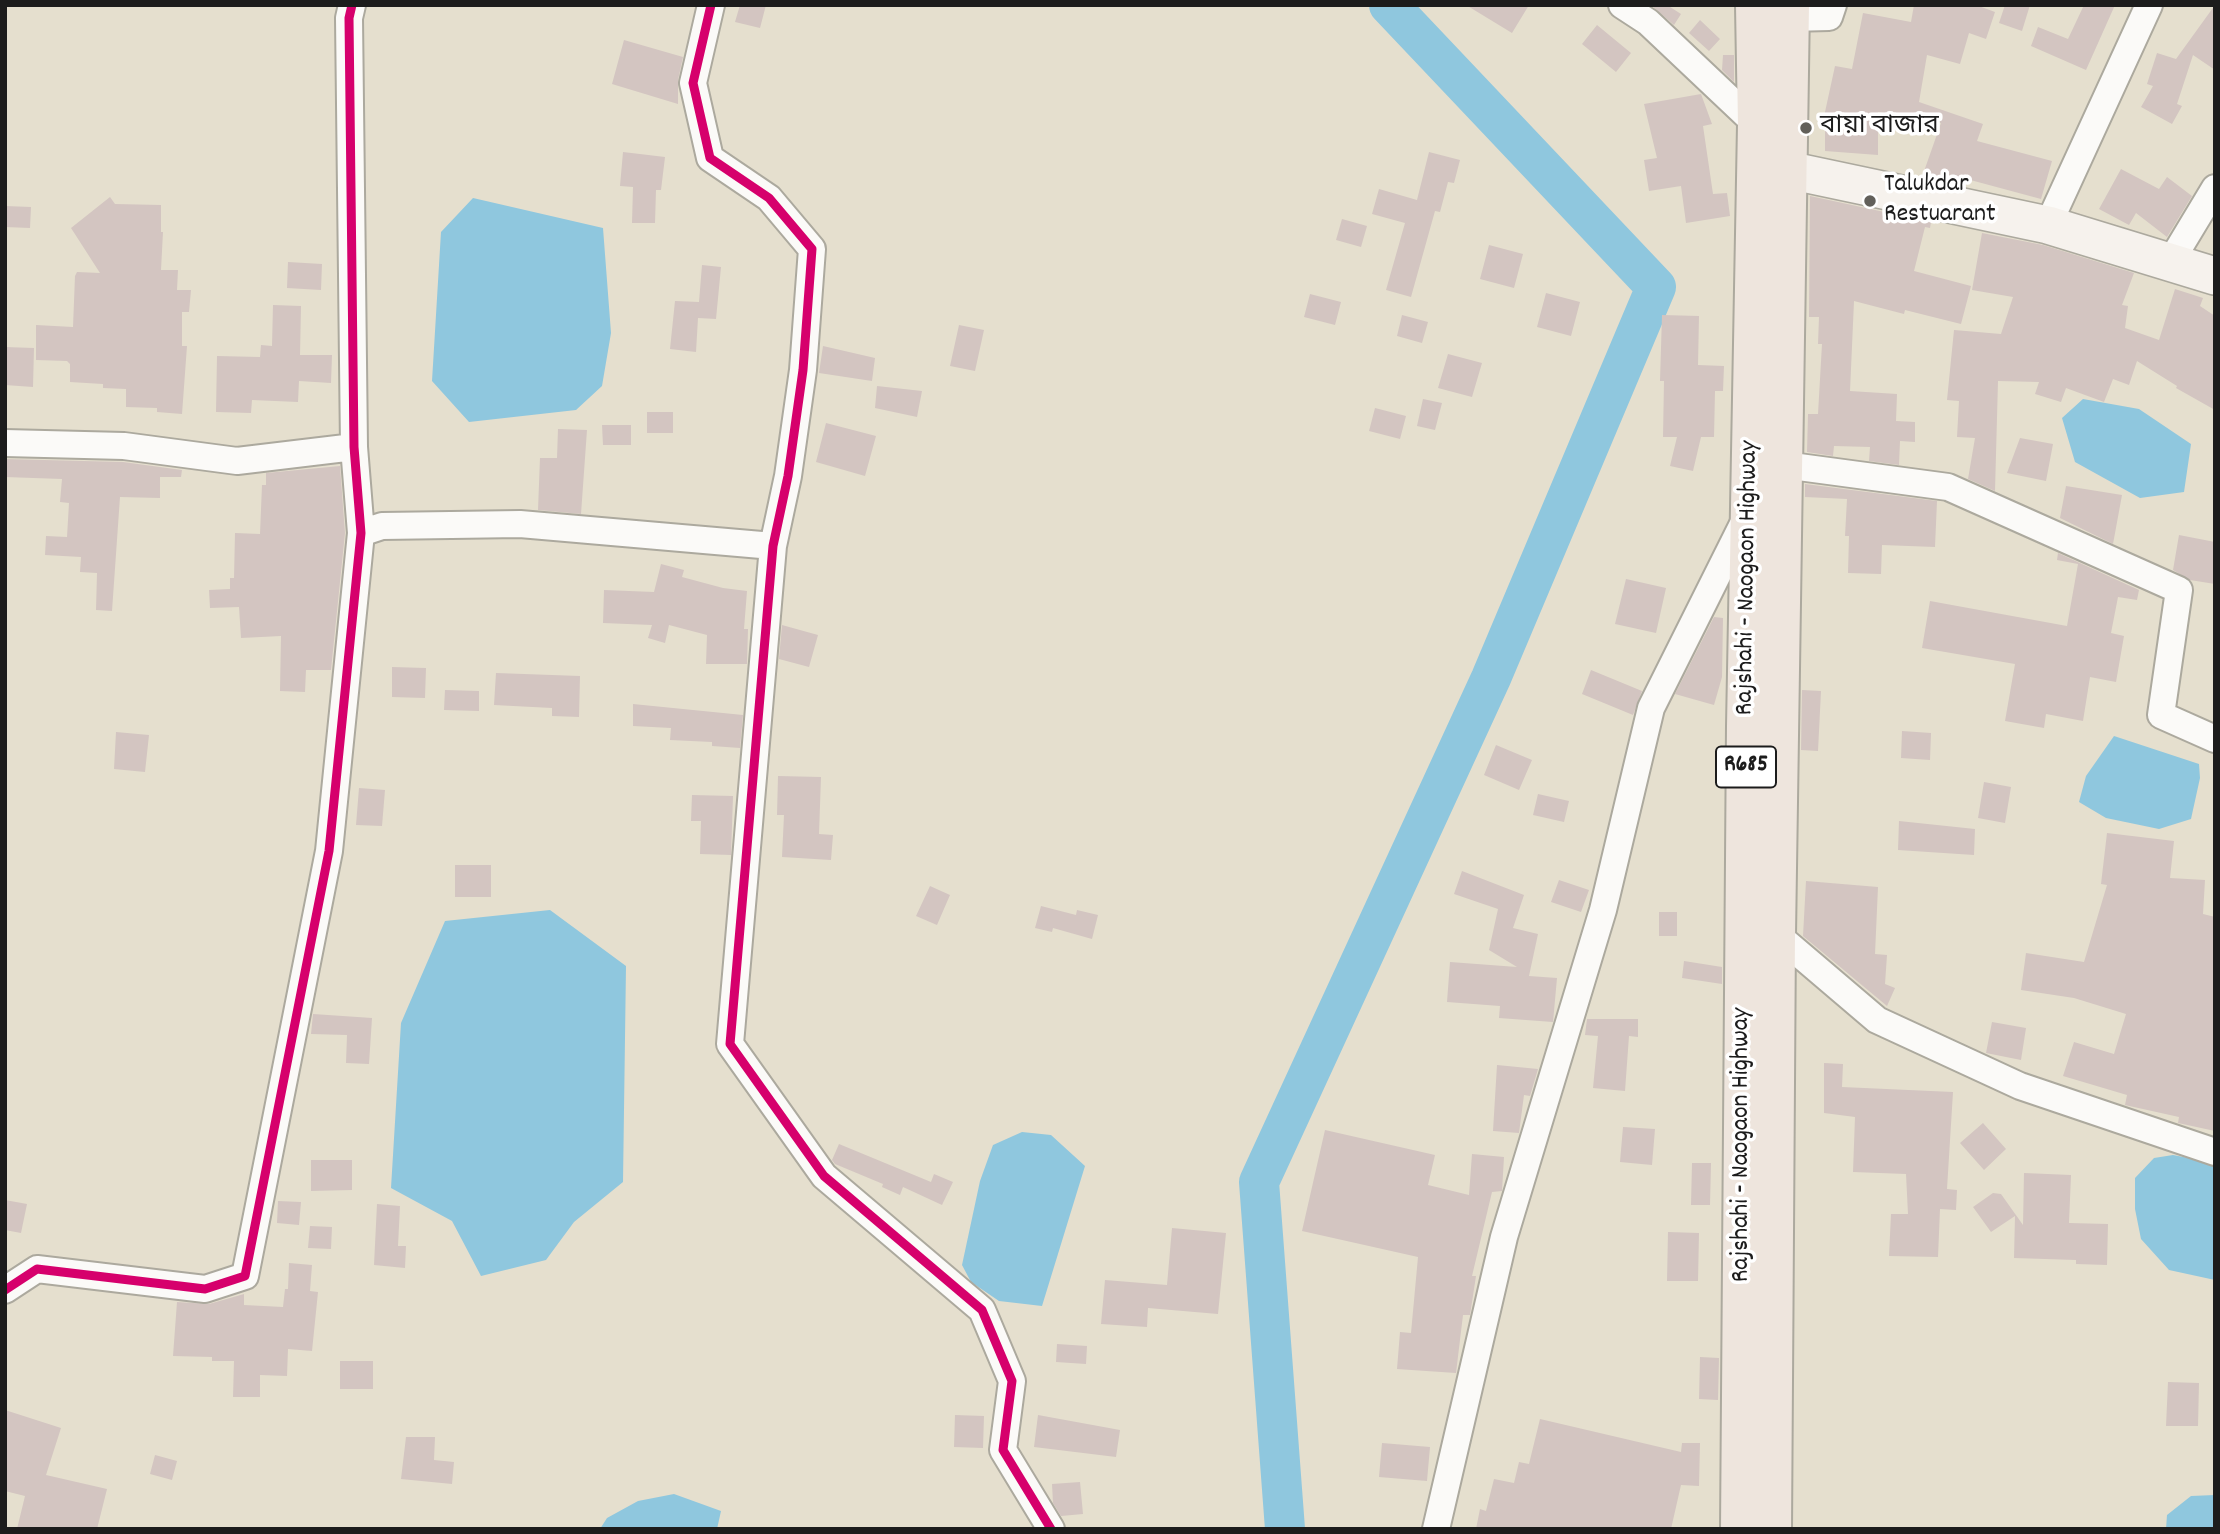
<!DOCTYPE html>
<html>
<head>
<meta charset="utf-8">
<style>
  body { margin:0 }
  #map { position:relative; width:2220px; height:1534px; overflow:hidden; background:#e5dfce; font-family:Dekko,sans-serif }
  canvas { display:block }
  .frame { position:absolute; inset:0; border:7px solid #1c1c1c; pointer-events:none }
</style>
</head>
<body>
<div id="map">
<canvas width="2220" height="1534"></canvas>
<div class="frame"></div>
</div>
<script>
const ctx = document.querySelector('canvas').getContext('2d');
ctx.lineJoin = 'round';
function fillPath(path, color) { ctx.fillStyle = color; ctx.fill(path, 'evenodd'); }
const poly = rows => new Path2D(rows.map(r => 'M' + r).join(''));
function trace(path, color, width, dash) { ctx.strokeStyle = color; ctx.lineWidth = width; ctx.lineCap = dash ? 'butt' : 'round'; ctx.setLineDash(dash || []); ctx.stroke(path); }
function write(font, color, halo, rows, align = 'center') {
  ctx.font = font + ' Dekko,"Noto Sans Bengali",sans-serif'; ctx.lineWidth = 7; ctx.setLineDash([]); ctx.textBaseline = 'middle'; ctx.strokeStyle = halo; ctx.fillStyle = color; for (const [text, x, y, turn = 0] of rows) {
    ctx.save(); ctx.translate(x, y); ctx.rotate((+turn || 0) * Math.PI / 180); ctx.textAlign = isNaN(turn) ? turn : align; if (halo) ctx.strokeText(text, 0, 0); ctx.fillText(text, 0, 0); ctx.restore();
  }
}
const water = poly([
  [473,198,603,228,611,333,602,386,576,410,469,422,432,381,441,232],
  [2083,399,2139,409,2191,444,2184,492,2140,498,2075,462,2062,418],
  [2114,736,2199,764,2200,778,2191,819,2159,829,2106,818,2079,802,2086,776],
  [550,910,626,966,623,1182,574,1222,546,1260,481,1276,452,1221,391,1188,401,1023,445,921],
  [1022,1132,1051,1135,1085,1166,1042,1306,999,1301,971,1282,962,1265,980,1181,993,1145],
  [2173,1155,2215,1163,2215,1280,2169,1270,2141,1239,2135,1209,2135,1178,2154,1158],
  [674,1494,721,1511,717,1529,600,1529,607,1518,638,1501],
  [2215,1495,2215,1529,2166,1529,2167,1515,2191,1496]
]);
const river = poly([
  [1285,1529,1259,1182,1491,678,1656,287,1389,5]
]);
const building = poly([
  [740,5,766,5,760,28,735,22],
  [1466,5,1529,5,1512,33],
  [1651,5,1667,5,1681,14,1674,25],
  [1914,5,1976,5,1995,12,1986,39,1969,33,1960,64,1927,55,1919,102,1983,124,1977,141,2052,161,2041,199,1963,178,1961,185,1922,177,1941,123,1878,112,1878,155,1825,151,1825,112,1835,66,1852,69,1863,13,1911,22],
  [2005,5,2030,5,2022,31,1999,23],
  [2084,5,2115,5,2086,70,2031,46,2038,27,2068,39],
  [2215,5,2215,70,2193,55,2177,104,2182,106,2172,124,2141,107,2153,86,2147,84,2157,53,2176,59],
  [1700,20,1720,39,1709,51,1689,33],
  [1597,25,1631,53,1616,72,1582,44],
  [624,40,683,57,678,80,678,104,612,84],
  [1723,55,1734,55,1734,82,1722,70],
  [1701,94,1712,124,1703,126,1713,194,1727,193,1730,216,1686,223,1681,186,1649,191,1644,160,1657,158,1644,104],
  [623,152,665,157,661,190,656,190,655,223,632,223,633,187,620,186],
  [1429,152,1460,160,1454,183,1448,182,1440,212,1435,211,1411,297,1386,290,1405,223,1372,214,1379,189,1417,200],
  [2121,169,2159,189,2167,177,2192,196,2167,237,2136,213,2129,225,2099,209],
  [1810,196,1931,222,1930,228,1925,227,1914,271,1971,286,1961,324,1905,310,1904,314,1854,301,1850,391,1897,394,1896,421,1915,422,1915,442,1900,441,1899,465,1869,461,1870,447,1834,446,1833,456,1807,452,1808,414,1818,414,1822,344,1818,344,1819,317,1809,317],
  [110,197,115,204,161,205,161,232,163,232,161,270,178,270,177,290,191,290,189,312,182,312,182,346,187,346,182,414,157,412,157,408,126,407,126,389,103,388,103,384,70,382,70,364,67,361,36,360,36,325,73,327,75,276,77,272,100,273,71,228],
  [5,206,31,207,30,228,5,227],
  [1342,219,1367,226,1361,247,1336,240],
  [1982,233,2043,245,2134,273,2122,305,2128,306,2125,328,2159,340,2175,289,2203,298,2200,306,2215,316,2215,410,2176,388,2177,386,2137,361,2129,385,2113,379,2104,402,2066,388,2061,402,2035,394,2039,382,1998,381,1995,491,1968,479,1975,438,1957,437,1959,401,1947,400,1954,330,2001,334,2013,297,1972,290],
  [1489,245,1523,254,1514,288,1480,279],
  [288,262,322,264,321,290,287,288],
  [702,265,721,267,716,319,698,318,696,352,670,349,675,301,699,302],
  [1546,293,1580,302,1571,336,1537,327],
  [1310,294,1341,302,1335,325,1304,317],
  [273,305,301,306,300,355,332,355,331,383,299,381,298,402,252,400,251,413,216,412,217,356,260,357,261,345,272,346],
  [1402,315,1428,322,1422,343,1397,336],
  [1662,315,1699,316,1698,365,1724,366,1723,391,1715,391,1714,437,1701,437,1693,471,1670,466,1677,437,1663,437,1664,381,1660,381],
  [959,325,984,330,975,371,950,366],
  [823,346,875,358,872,381,819,373],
  [5,347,34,348,33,387,5,385],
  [1448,354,1482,363,1472,397,1438,388],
  [877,386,922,391,917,417,875,408],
  [1423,399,1442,403,1435,430,1417,426],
  [1375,408,1406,416,1400,439,1369,431],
  [647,412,673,412,673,433,647,433],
  [826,423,876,436,865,476,816,462],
  [602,425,631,425,631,445,603,445],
  [558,429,587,430,581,514,538,510,540,458,557,458],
  [2020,438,2053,444,2046,481,2007,473],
  [5,459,123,462,182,470,181,477,160,477,160,498,120,497,112,611,96,610,97,573,80,572,81,557,45,555,46,536,67,537,69,503,60,502,62,479,5,477],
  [340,466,345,533,331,670,306,670,305,692,280,691,281,636,241,638,239,607,210,608,209,590,230,589,230,578,234,578,235,533,260,534,262,485,266,485,266,473],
  [1805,484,1937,501,1935,547,1882,545,1881,574,1848,573,1849,536,1845,536,1847,499,1805,497],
  [2066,486,2122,495,2113,544,2060,518],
  [2179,535,2215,542,2215,584,2190,580,2173,570],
  [2058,553,2139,590,2137,600,2118,597,2111,633,2124,636,2116,682,2090,677,2083,721,2046,714,2044,728,2005,721,2015,664,1922,648,1930,601,2067,626,2078,564,2057,560],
  [661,564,684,570,682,577,723,588,747,591,744,629,748,629,747,664,706,664,707,635,669,625,665,643,648,638,652,625,603,623,604,590,654,592],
  [1626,579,1666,588,1656,633,1615,624],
  [1714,617,1723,618,1722,677,1714,705,1675,694],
  [782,625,818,635,809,667,779,659],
  [392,667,426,668,425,698,392,697],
  [1591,670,1642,691,1633,715,1582,694],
  [496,673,580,676,579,717,552,716,552,708,494,705],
  [445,690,479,691,479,711,444,710],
  [1802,690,1821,691,1818,751,1801,750],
  [633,704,743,715,740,748,712,746,712,742,670,740,671,728,633,726],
  [1902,731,1931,733,1930,760,1901,758],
  [116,732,149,735,145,772,114,769],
  [1496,745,1532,760,1519,790,1484,775],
  [778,776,821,777,819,834,833,835,831,860,782,857,784,815,777,815],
  [1984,782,2011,787,2005,823,1978,818],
  [359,788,385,790,382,826,356,825],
  [1538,794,1569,801,1564,822,1533,815],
  [692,795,733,796,731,855,700,854,701,821,691,821],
  [1899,821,1975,829,1974,855,1898,850],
  [2107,833,2174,841,2170,878,2205,880,2203,914,2215,917,2215,1131,2178,1123,2179,1117,2125,1105,2127,1095,2063,1076,2074,1042,2114,1054,2126,1014,2074,998,2021,990,2026,953,2084,962,2107,885,2101,884],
  [455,865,491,865,491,897,455,897],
  [1462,871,1524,895,1513,928,1538,934,1529,976,1557,978,1553,1022,1499,1018,1500,1006,1447,1002,1450,962,1517,967,1489,950,1498,909,1454,894],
  [1559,880,1589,890,1581,912,1551,902],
  [1806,881,1878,887,1875,954,1887,955,1885,984,1895,988,1887,1006,1803,936],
  [930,886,950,895,937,925,916,916],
  [1041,906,1076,915,1077,910,1098,915,1092,939,1053,928,1052,932,1035,928],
  [1659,912,1677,912,1677,936,1659,936],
  [1684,961,1722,967,1722,984,1682,978],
  [313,1014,372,1018,369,1064,346,1063,347,1035,311,1034],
  [1587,1019,1638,1019,1638,1037,1629,1036,1625,1091,1593,1088,1598,1036,1585,1035],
  [1992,1022,2026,1028,2021,1060,1986,1053],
  [1824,1063,1843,1064,1842,1087,1953,1092,1947,1189,1957,1190,1956,1210,1940,1209,1938,1257,1889,1256,1891,1214,1908,1214,1906,1174,1853,1172,1855,1117,1824,1113],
  [1497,1065,1538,1069,1530,1096,1524,1095,1519,1133,1493,1131],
  [1983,1123,2006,1149,1984,1170,1960,1143],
  [1623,1127,1655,1129,1652,1165,1620,1162],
  [1325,1130,1435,1155,1428,1185,1469,1195,1472,1154,1504,1157,1502,1191,1492,1192,1472,1276,1476,1276,1470,1315,1463,1315,1456,1373,1397,1369,1400,1332,1411,1333,1418,1257,1302,1231],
  [839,1144,931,1182,934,1174,953,1182,942,1205,903,1187,900,1195,882,1187,883,1184,835,1164,832,1160],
  [311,1160,352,1160,352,1190,311,1191],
  [1692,1163,1711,1163,1710,1205,1691,1205],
  [2024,1173,2071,1175,2069,1223,2108,1224,2107,1265,2076,1264,2076,1260,2014,1258,2015,1216,1991,1232,1973,1207,1993,1193,2001,1194,2023,1225],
  [5,1200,27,1204,21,1233,5,1230],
  [278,1201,301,1202,299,1225,277,1223],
  [377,1204,400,1206,398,1246,406,1246,405,1268,374,1265],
  [310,1226,332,1227,331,1249,308,1248],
  [1172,1228,1226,1233,1218,1314,1148,1308,1147,1327,1101,1324,1105,1280,1167,1285],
  [1668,1232,1699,1233,1698,1281,1667,1281],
  [289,1263,312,1265,310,1291,318,1292,312,1351,288,1349,287,1376,260,1375,260,1397,233,1397,234,1361,212,1361,212,1357,173,1356,177,1302,209,1304,244,1294,244,1305,283,1307,285,1289,288,1289],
  [1057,1344,1087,1346,1086,1364,1056,1362],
  [1700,1357,1719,1358,1718,1400,1699,1399],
  [340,1361,373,1361,373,1389,340,1389],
  [2168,1382,2199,1383,2198,1426,2166,1426],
  [5,1410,61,1428,46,1475,107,1489,97,1529,17,1529,25,1496,5,1491],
  [955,1415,984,1416,983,1448,954,1447],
  [1038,1415,1120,1430,1116,1457,1034,1447],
  [1540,1419,1681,1452,1682,1443,1700,1443,1699,1486,1681,1485,1671,1529,1476,1529,1480,1509,1486,1511,1494,1479,1514,1483,1519,1462,1529,1464],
  [406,1437,435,1437,434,1460,454,1462,452,1484,401,1479],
  [1382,1443,1430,1447,1427,1481,1379,1477],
  [155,1455,177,1461,172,1480,150,1474],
  [1080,1482,1083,1514,1061,1516,1053,1503,1052,1484]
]);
const street = poly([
  [711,5,693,83,710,158,769,198,812,249,803,370,788,476,773,546,730,1044,824,1176,982,1310,1012,1381,1003,1450,1051,1529],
  [1622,5,1648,22,1757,125],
  [1790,18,1829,17,1833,5],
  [2048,225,2149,5],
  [2171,261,2215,188],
  [5,443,124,446,237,461,354,447],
  [1784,465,1948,487,2179,590,2161,715,2215,739],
  [361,533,382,526,520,524,773,546],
  [1776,934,1877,1020,2020,1086,2215,1152],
  [5,1290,37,1269,205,1289,245,1276,329,851,361,533,354,447,349,18,352,5],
  [1436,1529,1504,1237,1603,910,1651,708,1746,518]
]);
const secondary = poly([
  [1788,170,2048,225,2215,276]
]);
const primary = poly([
  [1740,1529,1746,726,1757,125,1755,5],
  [1772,1529,1776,934,1790,5]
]);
const cycleway = poly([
  [711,5,693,83,710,158,769,198,812,249,803,370,788,476,773,546,730,1044,824,1176,982,1310,1012,1381,1003,1450,1051,1529],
  [5,1290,37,1269,205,1289,245,1276,329,851,361,533,354,447,349,18,352,5]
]);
const markers = [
  [1806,128,7,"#62605a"],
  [1870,201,7,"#62605a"]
];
const shields = [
  [1746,767,60]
];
const shieldNames = [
  ["R685",1746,767]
];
const poiNames = [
  ["বায়া বাজার",1820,128],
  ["Talukdar",1884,186],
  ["Restuarant",1884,216]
];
const streetNames = [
  ["Rajshahi - Naogaon Highway",1749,578,-89],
  ["Rajshahi - Naogaon Highway",1743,1145,-90]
];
fillPath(water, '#8fc7de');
trace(river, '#8fc7de', 40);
fillPath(building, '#d3c5c1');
trace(street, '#aca99e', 30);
trace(secondary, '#aca99e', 40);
trace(primary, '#aca99e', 42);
trace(street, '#fbfaf8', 26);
trace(secondary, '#f6f2ed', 37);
trace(primary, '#eee5dd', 38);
trace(cycleway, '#d6006c', 9);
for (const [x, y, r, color] of markers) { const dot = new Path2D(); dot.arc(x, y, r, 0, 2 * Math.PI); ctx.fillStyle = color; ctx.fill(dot); trace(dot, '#fff', 2.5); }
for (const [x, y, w] of shields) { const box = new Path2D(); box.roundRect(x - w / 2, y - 20.5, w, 41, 5); ctx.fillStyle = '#fff'; ctx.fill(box); trace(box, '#1c1c1c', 2); }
write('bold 24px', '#1c1c1c', null, shieldNames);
write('26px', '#1c1c1c', '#fff', poiNames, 'left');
write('26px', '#1c1c1c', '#fff', streetNames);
</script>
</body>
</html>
